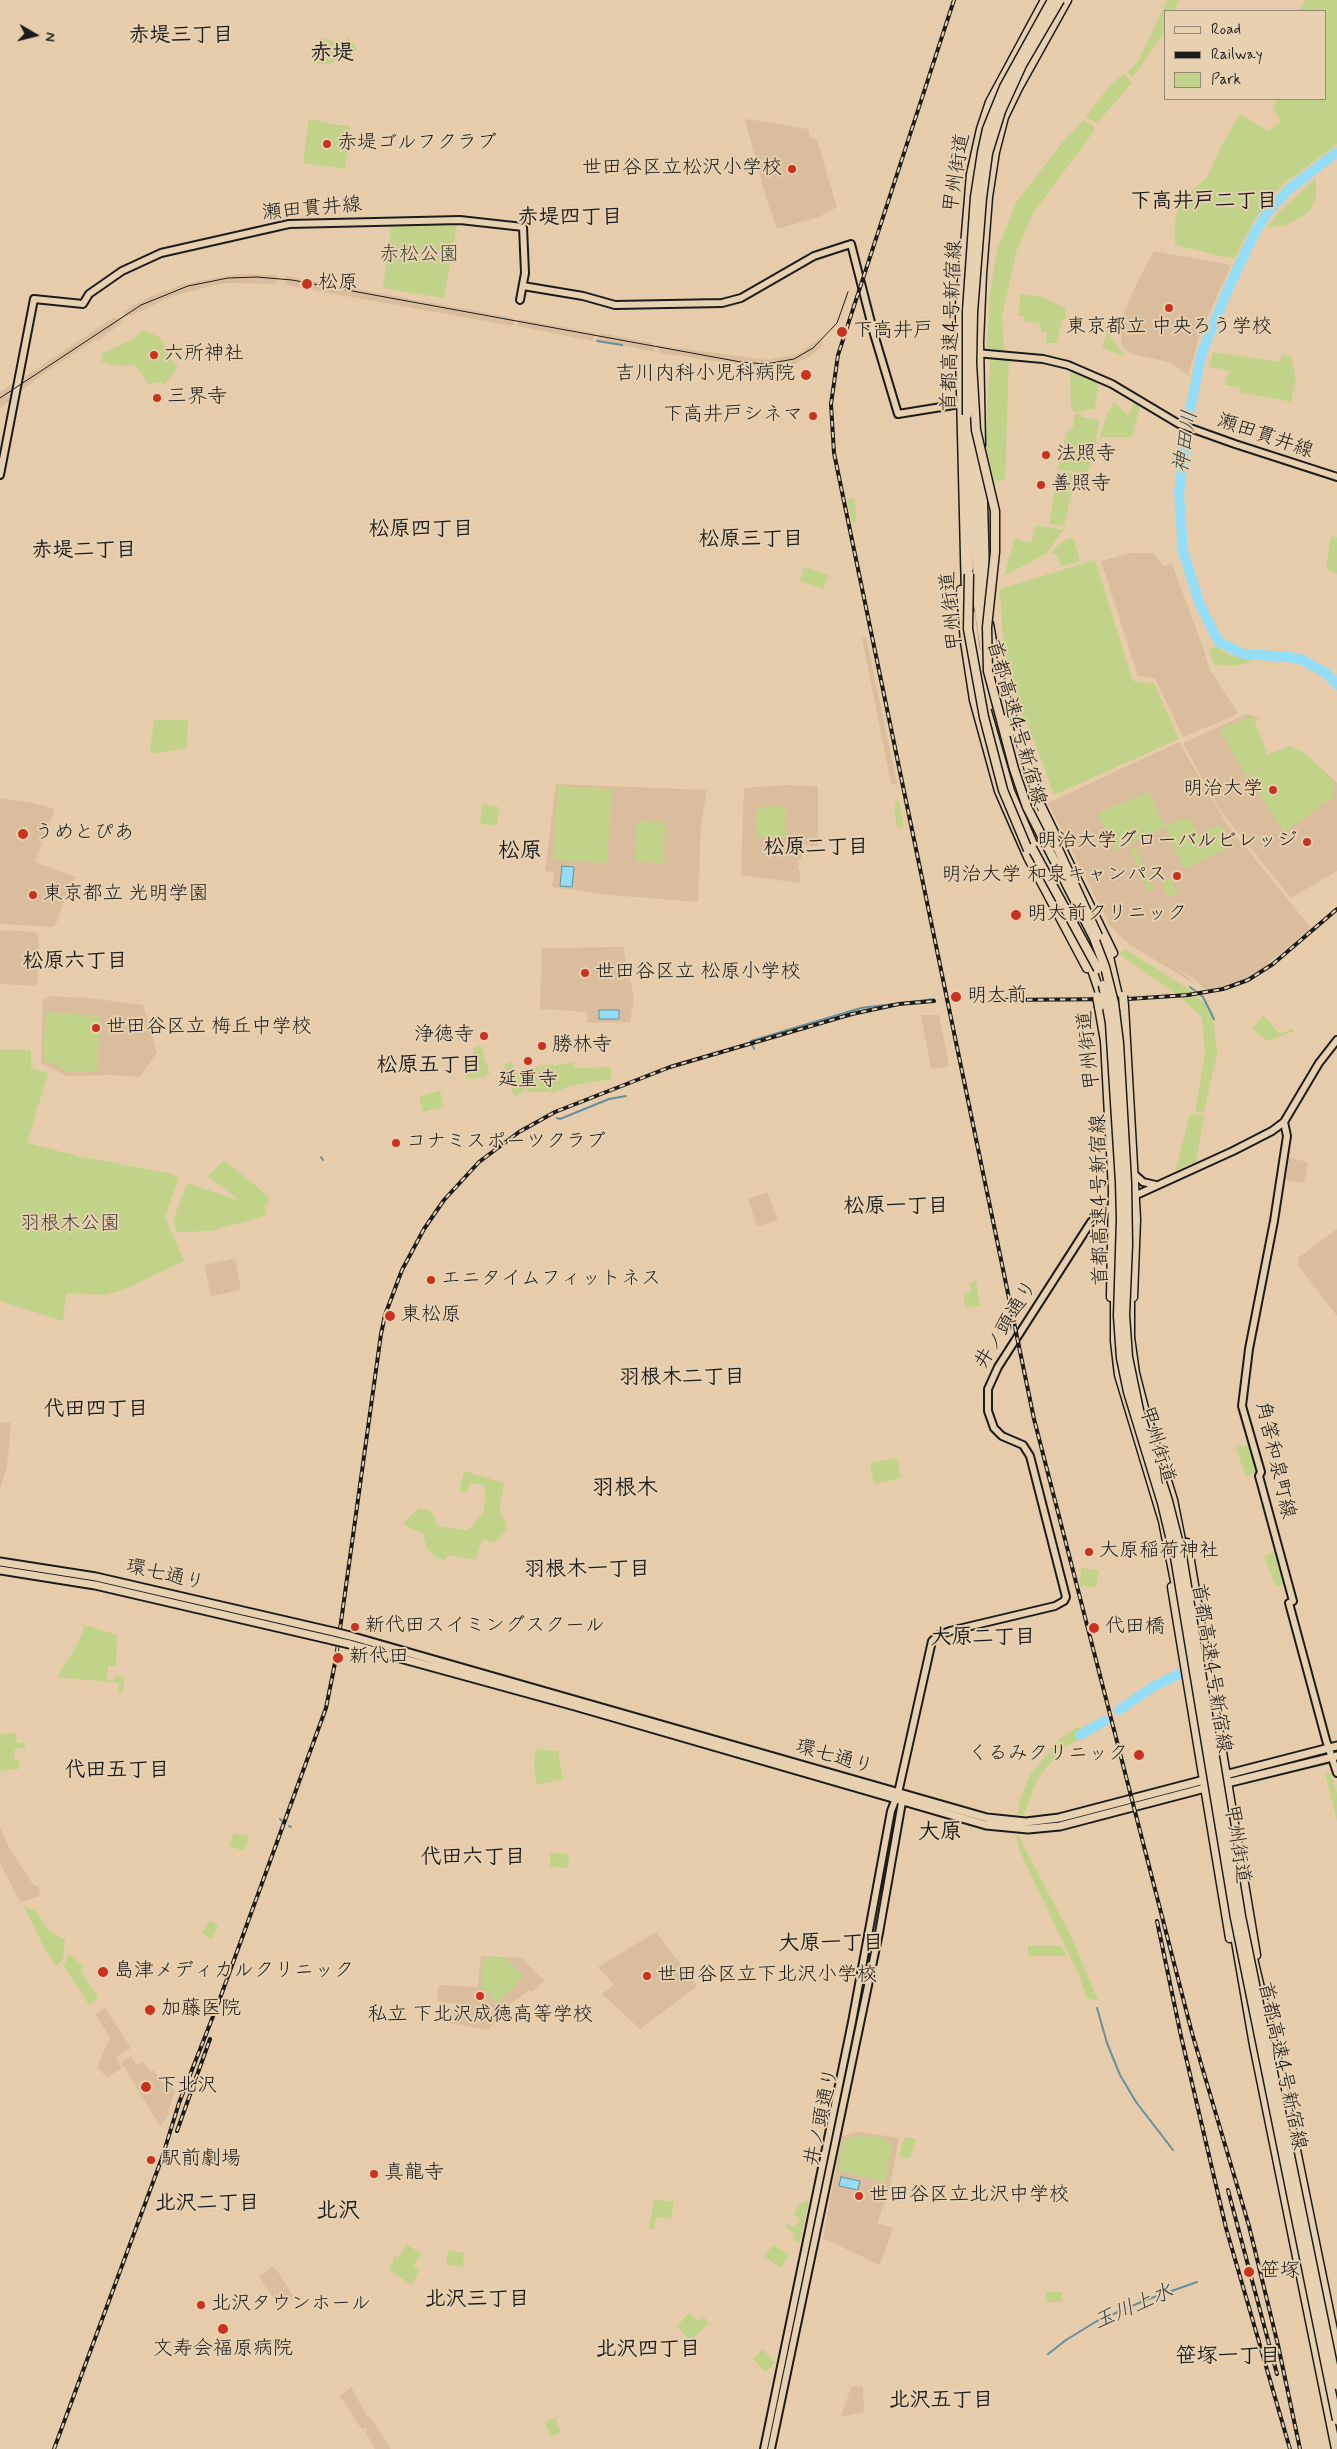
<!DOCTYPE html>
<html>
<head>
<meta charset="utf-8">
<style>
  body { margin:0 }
  #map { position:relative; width:1337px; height:2449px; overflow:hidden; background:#e7ccab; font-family:Mynerve,sans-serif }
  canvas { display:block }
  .legend { position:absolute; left:1164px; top:10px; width:162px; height:90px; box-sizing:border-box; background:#e8d1b1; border:1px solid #968975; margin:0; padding:6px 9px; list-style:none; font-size:15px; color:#1c1c1c }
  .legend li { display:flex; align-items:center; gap:10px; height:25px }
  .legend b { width:25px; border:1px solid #968975 }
  .north { position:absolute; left:10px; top:10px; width:50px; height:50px; -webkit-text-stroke:4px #e8d1b1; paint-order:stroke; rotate:98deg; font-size:14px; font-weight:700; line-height:20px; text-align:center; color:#1c1c1c }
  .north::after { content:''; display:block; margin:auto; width:18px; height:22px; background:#1c1c1c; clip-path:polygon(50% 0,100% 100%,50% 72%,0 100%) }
</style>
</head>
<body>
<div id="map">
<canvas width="1337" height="2449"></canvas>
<ul class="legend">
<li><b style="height:6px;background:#e8d1b1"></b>Road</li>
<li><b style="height:6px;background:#1c1c1c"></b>Railway</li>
<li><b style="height:14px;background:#c0d389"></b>Park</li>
</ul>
<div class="north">N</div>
</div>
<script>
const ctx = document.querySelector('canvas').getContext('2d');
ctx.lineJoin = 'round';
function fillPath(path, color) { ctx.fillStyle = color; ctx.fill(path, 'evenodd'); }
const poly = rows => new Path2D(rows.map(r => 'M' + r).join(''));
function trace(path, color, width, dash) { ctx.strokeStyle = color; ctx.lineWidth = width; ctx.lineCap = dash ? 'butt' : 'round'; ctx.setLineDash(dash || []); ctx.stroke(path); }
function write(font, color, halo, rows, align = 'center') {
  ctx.font = font + ' Mynerve,"Klee One",sans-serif'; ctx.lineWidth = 4; ctx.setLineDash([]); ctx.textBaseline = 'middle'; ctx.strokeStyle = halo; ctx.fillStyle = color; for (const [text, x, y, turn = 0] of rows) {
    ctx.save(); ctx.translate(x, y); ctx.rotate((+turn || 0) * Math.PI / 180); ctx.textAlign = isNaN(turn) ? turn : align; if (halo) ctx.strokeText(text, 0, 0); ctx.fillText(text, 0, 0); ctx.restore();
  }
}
const built = poly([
  [747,119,808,129,810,138,817,140,837,207,819,217,777,229,766,198,745,120],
  [1154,251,1231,265,1199,336,1188,376,1171,362,1135,355,1124,349,1121,343,1121,319,1137,283],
  [241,274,277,275,276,284,228,283,211,286,170,297,131,316,122,312,149,297,181,285,218,277],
  [286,276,514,318,514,324,512,326,285,285],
  [114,317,124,321,98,341,96,339,43,374,21,391,23,378],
  [519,319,596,333,592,341,518,326],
  [600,333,653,343,655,352,597,340],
  [819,339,823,346,809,357,790,366,769,369,660,353,657,345,768,360,798,354],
  [14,383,10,401,0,408,0,392],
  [1131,553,1153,553,1164,566,1172,564,1203,647,1210,670,1238,713,1231,717,1183,737,1155,678,1138,676,1101,561],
  [866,637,897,784,891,784,862,638],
  [1247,714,1260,718,1254,720,1267,755,1290,746,1304,753,1337,783,1337,871,1291,898,1219,809,1183,743],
  [1179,742,1226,823,1311,928,1254,975,1220,988,1205,990,1197,981,1176,968,1197,985,1130,945,1110,926,1048,803],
  [556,784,707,790,701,824,698,902,609,895,552,887,554,872,545,871],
  [784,785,818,786,818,846,804,845,802,859,799,859,798,870,801,870,799,883,741,875,744,788],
  [0,798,29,802,55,809,35,862,76,877,70,884,56,924,52,927,0,924],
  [0,930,35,932,39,936,37,986,0,984],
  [623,947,634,998,630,1022,587,1023,587,1012,540,1009,542,948],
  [48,996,89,998,143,1005,157,1052,140,1077,111,1075,67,1076,41,1063,43,1000],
  [921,1015,939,1015,949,1065,947,1067,931,1069],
  [1289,1158,1308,1162,1304,1183,1286,1180],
  [767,1192,778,1220,757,1227,748,1199],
  [1337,1229,1337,1316,1298,1265,1298,1258],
  [235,1259,241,1290,211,1296,204,1265],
  [0,1422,11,1423,7,1467,0,1490],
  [0,1826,9,1848,34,1886,39,1886,40,1896,20,1902,0,1863],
  [656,1932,696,1984,696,1987,640,2029,602,1994,614,1985,598,1967],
  [481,1956,522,1958,544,1981,532,1992,530,1990,514,2001,497,2018,489,2030,449,2023,451,2009,454,2009,455,2004,437,2001,438,1986,440,1985,478,1987],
  [105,2008,131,2048,116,2057,122,2068,107,2077,97,2068,110,2037,95,2014],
  [131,2056,136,2065,143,2061,150,2071,153,2070,164,2084,168,2082,175,2091,168,2111,169,2115,160,2126,121,2062],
  [861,2132,899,2138,889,2191,877,2223,893,2228,880,2265,823,2238,842,2136],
  [272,2267,277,2270,293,2296,288,2304,280,2308,259,2277],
  [863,2386,864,2412,841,2417,851,2387],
  [351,2387,367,2416,371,2418,391,2449,375,2449,365,2432,368,2430,366,2428,362,2430,340,2396]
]);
const green = poly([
  [1167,0,1179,0,1174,11,1166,11,1166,28,1162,36,1133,77,1127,72,1139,60],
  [1306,0,1337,0,1337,144,1282,185,1254,220,1234,259,1175,245,1175,223,1179,202,1206,179,1221,147,1240,114,1268,131,1281,122,1273,108,1277,99,1326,99,1326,11,1298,11],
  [348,37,358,50,329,64,317,64,321,38,344,43],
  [1124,74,1132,83,1097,123,1086,117,1110,85],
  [309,119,338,125,350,125,345,169,303,163],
  [1084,120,1094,127,1094,131,1033,213,1016,252,1002,315,1004,348,1002,351,987,348,990,293,997,250,1017,201,1062,143],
  [1316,178,1316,196,1309,212,1288,224,1267,228,1277,214],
  [455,221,457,224,444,298,383,288,391,226,394,223],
  [1020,294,1043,297,1065,308,1066,315,1064,321,1062,320,1057,343,1046,343,1047,332,1041,332,1041,326,1038,323,1024,322,1024,316,1019,316],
  [1109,324,1111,324,1111,338,1124,354,1123,355,1102,348],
  [143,330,159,337,167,349,169,356,178,367,165,384,159,382,148,384,136,365,118,366,102,362,101,354,133,339],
  [1213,352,1280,362,1281,355,1291,356,1296,379,1291,402,1240,392,1241,388,1225,385,1229,370,1209,367],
  [990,357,1009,359,1005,480,995,481,996,580,990,581,986,432],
  [1070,370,1098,382,1095,409,1075,412,1071,408],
  [1114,402,1129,416,1134,402,1140,406,1132,437,1100,437,1106,417],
  [1075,414,1082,414,1081,417,1099,420,1096,439,1096,450,1094,452,1063,447,1067,432,1073,427],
  [1065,449,1097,453,1086,473,1057,469],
  [1059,471,1077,474,1074,490,1054,489],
  [1055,490,1072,492,1064,526,1049,524],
  [854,498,857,522,852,523,847,499],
  [1036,525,1063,530,1047,553,1004,576,1015,538,1031,543],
  [1331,536,1337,537,1337,574,1326,569],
  [1073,537,1080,561,1061,567,1056,553,1052,555,1051,553,1062,541],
  [1095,560,1133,681,1154,684,1179,739,1054,795,1030,730,1019,710,1004,659,1000,589],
  [804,567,829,575,823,589,800,581],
  [1215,646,1229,655,1253,661,1235,666,1214,665,1209,650],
  [1248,717,1254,719,1267,755,1290,746,1304,753,1316,763,1334,783,1333,797,1284,833,1249,776,1270,762,1246,776,1220,730],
  [154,720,188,720,187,748,153,754,150,752],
  [558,786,612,789,607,863,553,860],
  [1149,792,1164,825,1189,818,1198,835,1221,824,1231,846,1184,869,1165,827,1115,851,1098,813],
  [899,800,904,827,897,828,894,810,896,810,895,801],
  [482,804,499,807,497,826,480,824],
  [786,806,785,838,755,836,757,807],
  [637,821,665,823,663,863,635,861],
  [1135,847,1153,888,1148,891,1130,849],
  [1171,879,1177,892,1168,897,1161,883],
  [1125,949,1190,990,1213,1012,1217,1054,1204,1112,1195,1111,1205,1054,1202,1017,1179,996,1119,954],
  [46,1012,100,1016,97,1072,67,1072,55,1064,43,1060],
  [1263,1015,1280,1034,1292,1029,1295,1031,1268,1041,1252,1029],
  [481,1046,490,1074,485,1074,486,1077,466,1079,466,1054,474,1053,474,1047],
  [0,1050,31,1050,31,1068,48,1073,27,1143,82,1157,169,1173,179,1177,165,1217,184,1261,123,1290,105,1295,66,1293,63,1321,0,1301],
  [511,1061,525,1090,514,1097,504,1065],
  [573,1062,575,1068,610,1067,612,1079,570,1086,553,1093,549,1091,544,1080,549,1092,528,1092,521,1073,539,1066,544,1079,540,1065,553,1064,554,1066],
  [440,1091,444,1107,423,1112,419,1096],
  [1190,1114,1204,1115,1196,1162,1175,1171],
  [224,1160,268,1196,268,1204,264,1206,267,1215,211,1231,177,1232,173,1220,187,1183,237,1200,236,1197,208,1177],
  [976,1280,980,1306,966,1308,963,1293,971,1292,970,1283],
  [1235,1445,1251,1446,1257,1471,1246,1477],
  [897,1458,901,1478,874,1484,870,1463],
  [464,1471,504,1483,500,1507,501,1515,506,1521,507,1530,494,1543,483,1539,480,1545,476,1560,449,1555,445,1560,436,1558,427,1549,423,1534,404,1525,405,1521,419,1508,431,1511,438,1526,466,1530,470,1528,483,1513,486,1496,484,1485,471,1483,466,1493,459,1491],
  [1277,1549,1287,1584,1276,1587,1264,1557],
  [1081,1568,1099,1570,1096,1587,1080,1586],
  [85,1625,117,1635,116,1666,108,1666,107,1679,114,1681,116,1676,125,1677,122,1694,118,1693,119,1683,57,1677,77,1645],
  [1079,1726,1082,1737,1064,1748,1046,1768,1037,1780,1024,1814,1018,1815,1020,1799,1030,1775,1060,1739],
  [16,1733,17,1743,25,1742,25,1748,15,1749,14,1759,19,1759,19,1769,0,1771,0,1734],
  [536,1749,558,1751,563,1779,537,1785,534,1766],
  [1325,1773,1331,1773,1337,1794,1337,1821],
  [234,1833,249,1836,244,1851,229,1846],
  [1016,1835,1020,1835,1023,1845,1071,1936,1098,2000,1087,1999,1079,1975,1020,1852],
  [550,1853,569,1854,568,1868,550,1867],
  [24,1906,35,1910,50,1932,65,1939,63,1960,56,1966,43,1946],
  [210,1920,218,1925,212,1939,202,1933],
  [1028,1946,1062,1946,1066,1956,1028,1956],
  [69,1954,83,1966,81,1971,98,1998,89,2005,64,1966],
  [483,1957,505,1958,522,1974,522,1978,497,2003,481,1987],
  [864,2135,886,2139,885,2142,892,2143,885,2182,838,2171,843,2140],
  [905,2137,916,2139,910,2159,899,2156],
  [654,2199,674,2202,671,2220,656,2217,654,2229,649,2229],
  [809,2200,799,2244,792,2239,795,2234,785,2227,787,2224,794,2227,796,2225,800,2218,793,2215,799,2204],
  [407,2245,421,2253,413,2267,419,2270,412,2285,389,2270,395,2256,398,2258],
  [773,2245,789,2255,781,2268,764,2256],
  [448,2250,464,2253,463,2267,446,2265],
  [1046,2292,1062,2292,1062,2302,1046,2302],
  [689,2313,698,2321,704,2317,709,2323,690,2341,677,2326],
  [763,2349,775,2363,765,2372,753,2359],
  [555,2417,561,2432,551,2437,545,2422]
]);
const water = poly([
  [562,866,574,867,572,887,560,886,562,866],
  [599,1010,619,1010,619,1019,599,1019,599,1010],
  [841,2177,860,2181,858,2190,839,2186,841,2177]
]);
const stream = poly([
  [597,341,622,345],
  [1190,987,1203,997,1214,1019],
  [754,1049,751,1041,861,1008,934,999],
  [557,1118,560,1119,609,1099,626,1096],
  [321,1157,323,1160],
  [280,1819,283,1822],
  [289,1826,291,1827],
  [1097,2008,1107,2043,1120,2075,1136,2102,1173,2150],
  [1048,2354,1066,2340,1097,2321,1146,2300,1197,2282]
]);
const river = poly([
  [1337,152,1288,190,1268,212,1255,232,1228,289,1202,352,1189,414,1179,493,1183,551,1200,605,1219,642,1243,654,1289,657,1300,659,1326,673,1337,685],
  [1119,1710,1154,1686,1179,1674],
  [1080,1735,1104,1721]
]);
const secondary = poly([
  [523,286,583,296,615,305,722,303,741,298,814,256,851,244,874,334,898,414,960,404],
  [976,353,1043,359,1068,365,1112,384,1179,424,1235,444,1337,477],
  [0,475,34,299,83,304,89,294,122,271,161,253,289,224,460,220,523,227,525,273,520,300],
  [1284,1122,1287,1136,1285,1149,1274,1221,1249,1349,1242,1406,1261,1472,1259,1476,1293,1601,1289,1603,1326,1740,1337,1773],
  [1134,1174,1143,1182,1156,1185],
  [1132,1197,1233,1151,1272,1131,1284,1122,1319,1063,1337,1040],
  [764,2449,852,2022,891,1811,898,1793,932,1641,939,1635,950,1631,1055,1606,1064,1601,1066,1597,1030,1456,1023,1445,1002,1436,994,1428,988,1411,988,1389,998,1367,1091,1222,1099,1214,1116,1205],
  [771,2449,879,1933,902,1802,900,1796]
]);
const primary = poly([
  [0,1562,96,1577,334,1632],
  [0,1570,95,1585,332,1640],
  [350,1636,987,1818,1026,1822,1059,1818,1208,1779],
  [349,1644,575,1706,986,1825,1028,1829,1060,1826,1209,1787],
  [1221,1776,1337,1746],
  [1223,1784,1337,1756]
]);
const highway = poly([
  [967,415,969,568],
  [974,429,978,606,986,660],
  [981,445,979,342,982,274,988,197,995,152,1004,117,1018,88,1067,0],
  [982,464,986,612],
  [961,590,965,642,974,700,999,791,1028,857,1087,968],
  [966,596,960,352,960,305,971,174,981,129,990,102,1045,0],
  [971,614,976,649,990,705],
  [989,624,994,652],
  [990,648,1008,732,1024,786,1037,820],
  [1001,682,1039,802,1113,953],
  [984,701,1010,791,1037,853],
  [1037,815,1056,851],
  [1038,846,1087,943],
  [1096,929,1109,957,1118,996],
  [1087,955,1101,996],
  [1124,1006,1136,1219,1133,1297],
  [1099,1007,1105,1041,1113,1190,1111,1297],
  [1115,1291,1115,1341,1119,1375,1163,1521,1177,1591],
  [1130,1291,1130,1337,1135,1373,1144,1408,1173,1500,1183,1550],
  [1187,1543,1256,1955],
  [1172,1587,1230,1938],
  [1234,1930,1254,2045,1336,2449],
  [1251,1950,1280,2072,1337,2350],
  [1333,2346,1337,2365]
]);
const tram = poly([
  [0,398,141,305,188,286,228,278,257,277,292,280,741,362,766,364,794,359,813,348,837,323,848,292]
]);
const rail = poly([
  [954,0,838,355,831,404,834,453,1034,1419,1192,2033,1249,2226,1278,2345,1300,2449],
  [994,1000,1128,999,1188,995,1223,989,1248,980,1273,964,1337,909],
  [1157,1921,1181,2036,1226,2228,1290,2449],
  [177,2131,210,2039],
  [1228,2190,1277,2374],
  [54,2449,162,2158,179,2103,219,2001,326,1708,336,1658,381,1334,385,1315,402,1270,424,1229,444,1200,479,1162,519,1132,555,1112,670,1067,852,1014,899,1004,934,1001]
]);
const primaryBridge = poly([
  [334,1632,350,1636],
  [332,1640,349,1644]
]);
const highwayBridge = poly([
  [1060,0,1022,65,1001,111,988,153,982,198,973,312,972,363,976,430,995,511,995,552,987,627,988,671,1014,769,1027,807,1094,938,1105,967,1114,1003,1119,1043,1127,1183,1128,1244,1125,1315,1128,1357,1139,1410,1168,1501,1182,1556,1241,1916,1337,2385],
  [967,415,967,311,975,197,982,152,987,129,1004,87,1052,0],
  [969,574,968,629,984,717,1003,790,1028,850],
  [1006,719,1010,732],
  [1053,838,1098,936],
  [1032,848,1098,969],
  [1103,985,1110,1023,1120,1182,1121,1219,1118,1316,1121,1358,1128,1392,1162,1503,1175,1557,1235,1918,1337,2420],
  [1097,996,1099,1007],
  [1123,996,1124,1006]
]);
const markers = [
  [327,144,5,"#c8321e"],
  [792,169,5,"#c8321e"],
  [307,284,6,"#c8321e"],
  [1169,308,5,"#c8321e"],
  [842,332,6,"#c8321e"],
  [154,355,5,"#c8321e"],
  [806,375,6,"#c8321e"],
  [157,398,5,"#c8321e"],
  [813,416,5,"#c8321e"],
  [1046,455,5,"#c8321e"],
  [1041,485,5,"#c8321e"],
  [1273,790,5,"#c8321e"],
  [23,834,6,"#c8321e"],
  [1307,842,5,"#c8321e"],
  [1177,876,5,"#c8321e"],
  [33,895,5,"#c8321e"],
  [1016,915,6,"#c8321e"],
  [585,973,5,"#c8321e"],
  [956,997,6,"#c8321e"],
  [96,1028,5,"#c8321e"],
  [484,1036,5,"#c8321e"],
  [542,1046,5,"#c8321e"],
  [528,1061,5,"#c8321e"],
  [396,1143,5,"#c8321e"],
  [431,1280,5,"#c8321e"],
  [390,1316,6,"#c8321e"],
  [1089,1552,5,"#c8321e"],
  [355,1627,5,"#c8321e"],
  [1094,1628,6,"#c8321e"],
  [338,1658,6,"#c8321e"],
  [1139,1755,6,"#c8321e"],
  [103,1972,6,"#c8321e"],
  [647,1976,5,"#c8321e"],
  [480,1996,5,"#c8321e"],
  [150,2010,6,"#c8321e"],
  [146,2087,6,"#c8321e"],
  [151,2160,5,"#c8321e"],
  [374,2174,5,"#c8321e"],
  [859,2196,5,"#c8321e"],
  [1249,2272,6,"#c8321e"],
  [201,2305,5,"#c8321e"],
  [223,2329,6,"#c8321e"]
];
const poiNames = [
  ["赤堤ゴルフクラブ",337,144],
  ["世田谷区立松沢小学校",782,169,"right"],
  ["松原",318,284],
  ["東京都立 中央ろう学校",1169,328,"center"],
  ["下高井戸",853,332],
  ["六所神社",164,355],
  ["吉川内科小児科病院",795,375,"right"],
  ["三界寺",167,398],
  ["下高井戸シネマ",803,416,"right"],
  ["法照寺",1056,455],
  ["善照寺",1051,485],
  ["明治大学",1263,790,"right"],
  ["うめとぴあ",34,834],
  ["明治大学グローバルビレッジ",1297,842,"right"],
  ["明治大学 和泉キャンパス",1167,876,"right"],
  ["東京都立 光明学園",43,895],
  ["明大前クリニック",1027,915],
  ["世田谷区立 松原小学校",595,973],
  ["明大前",967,997],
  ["世田谷区立 梅丘中学校",106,1028],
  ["浄徳寺",474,1036,"right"],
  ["勝林寺",552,1046],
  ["延重寺",528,1081,"center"],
  ["コナミスポーツクラブ",406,1143],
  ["エニタイムフィットネス",441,1280],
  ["東松原",401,1316],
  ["大原稲荷神社",1099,1552],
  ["新代田スイミングスクール",365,1627],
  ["代田橋",1105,1628],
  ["新代田",349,1658],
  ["くるみクリニック",1128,1755,"right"],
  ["島津メディカルクリニック",114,1972],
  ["世田谷区立下北沢小学校",657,1976],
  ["加藤医院",161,2010],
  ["私立 下北沢成徳高等学校",480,2016,"center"],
  ["下北沢",157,2087],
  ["駅前劇場",161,2160],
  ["真龍寺",384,2174],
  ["世田谷区立北沢中学校",869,2196],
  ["笹塚",1260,2272],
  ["北沢タウンホール",211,2305],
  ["文寿会福原病院",223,2350,"center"]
];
const streetNames = [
  ["甲州街道",958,173,-81],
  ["瀬田貫井線",312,210,-5],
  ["首都高速4号新宿線",953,326,-88],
  ["瀬田貫井線",1265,437,19],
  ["甲州街道",953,611,-96],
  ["首都高速4号新宿線",1015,723,74],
  ["甲州街道",1090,1050,-96],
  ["首都高速4号新宿線",1101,1200,-91],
  ["井ノ頭通り",1007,1325,-58],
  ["甲州街道",1156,1445,73],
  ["角筈和泉町線",1274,1460,77],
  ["環七通り",165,1576,13],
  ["首都高速4号新宿線",1210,1668,81],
  ["環七通り",834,1758,16],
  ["甲州街道",1236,1844,81],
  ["首都高速4号新宿線",1281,2066,78],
  ["井ノ頭通り",823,2117,-78]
];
const parkNames = [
  ["赤松公園",419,256],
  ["羽根木公園",70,1225]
];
const neighbourhoodNames = [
  ["赤堤三丁目",181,37],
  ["下高井戸二丁目",1204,203],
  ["赤堤四丁目",570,219],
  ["松原四丁目",421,531],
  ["松原三丁目",751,541],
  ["赤堤二丁目",84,552],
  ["松原二丁目",816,849],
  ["松原六丁目",75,963],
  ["松原五丁目",429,1067],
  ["松原一丁目",896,1208],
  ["羽根木二丁目",682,1379],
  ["代田四丁目",96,1411],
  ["羽根木一丁目",587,1571],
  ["大原二丁目",983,1639],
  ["代田五丁目",117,1772],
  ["代田六丁目",473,1859],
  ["大原一丁目",831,1945],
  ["北沢二丁目",207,2205],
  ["北沢三丁目",477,2301],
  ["北沢四丁目",648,2351],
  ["笹塚一丁目",1228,2358],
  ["北沢五丁目",941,2402]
];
const waterNames = [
  ["神田川",1187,442,-81],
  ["玉川上水",1134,2308,-23]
];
const quarterNames = [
  ["赤堤",332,54],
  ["松原",520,852],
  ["羽根木",625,1489],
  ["大原",940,1833],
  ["北沢",338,2212]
];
fillPath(built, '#dabd9c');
fillPath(green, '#c0d389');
fillPath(water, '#94ddf6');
trace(water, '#64909f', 1);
trace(stream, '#64909f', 2);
trace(river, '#94ddf6', 10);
trace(secondary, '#1c1c1c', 10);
trace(primary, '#1c1c1c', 11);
trace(highway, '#1c1c1c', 11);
trace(secondary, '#e8d1b1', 6);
trace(primary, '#e8d1b1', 7);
trace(highway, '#e8d1b1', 8);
trace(tram, '#1c1c1c', 1);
trace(rail, '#1c1c1c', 4);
trace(rail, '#e8d1b1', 2, [5.5]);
trace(primaryBridge, '#1c1c1c', 11, []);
trace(highwayBridge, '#1c1c1c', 11, []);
trace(primaryBridge, '#e8d1b1', 7);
trace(highwayBridge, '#e8d1b1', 8);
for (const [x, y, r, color] of markers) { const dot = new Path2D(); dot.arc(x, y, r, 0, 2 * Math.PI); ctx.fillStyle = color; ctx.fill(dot); trace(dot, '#e8d1b1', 2); }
write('20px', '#1c1c1c', '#e8d1b1', poiNames, 'left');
write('20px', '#1c1c1c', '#e8d1b1', streetNames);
write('20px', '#3d4132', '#e8d1b1', parkNames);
write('bold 21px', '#1c1c1c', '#e8d1b1', neighbourhoodNames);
write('italic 21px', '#344348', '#e8d1b1', waterNames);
write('bold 22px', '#1c1c1c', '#e8d1b1', quarterNames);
</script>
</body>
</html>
